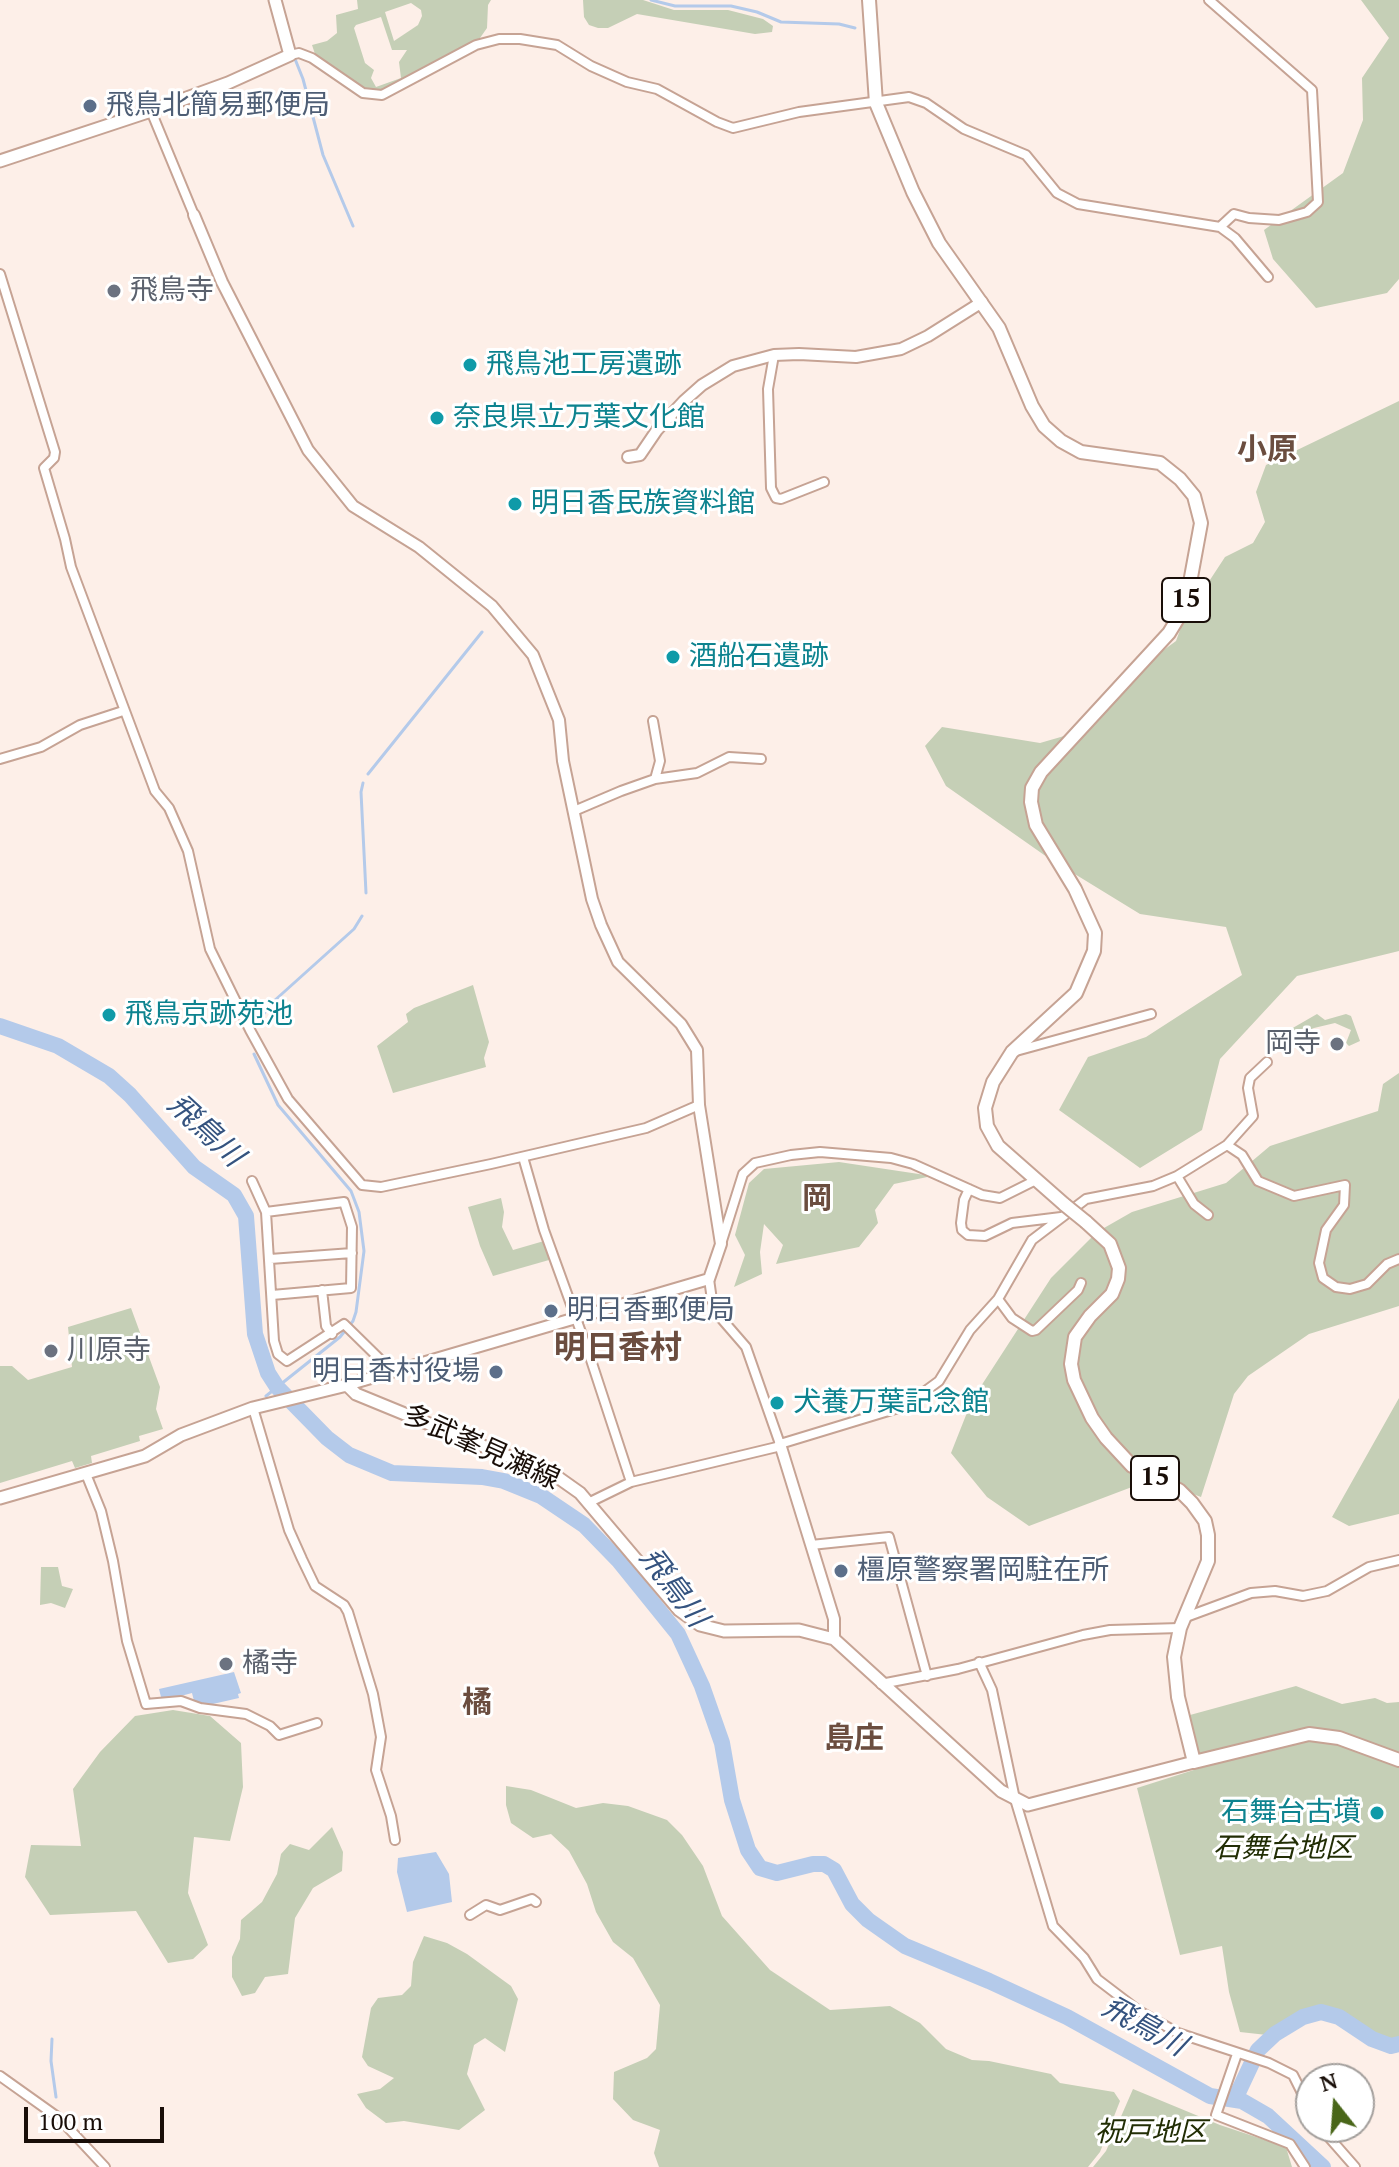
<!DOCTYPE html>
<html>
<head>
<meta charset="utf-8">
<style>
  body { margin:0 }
  #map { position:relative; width:1399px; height:2167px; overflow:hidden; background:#fdefe8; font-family:"PT Serif",serif }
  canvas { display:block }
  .north { position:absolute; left:1295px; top:2063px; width:80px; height:80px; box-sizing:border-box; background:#fff; border:2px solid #a39f9c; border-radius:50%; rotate:343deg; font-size:22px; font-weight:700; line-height:32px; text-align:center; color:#190e08 }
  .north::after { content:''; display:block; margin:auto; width:28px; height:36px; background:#496619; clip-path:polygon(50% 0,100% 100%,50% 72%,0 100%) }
  .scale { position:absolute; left:24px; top:2107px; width:140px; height:36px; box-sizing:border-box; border:4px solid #190e08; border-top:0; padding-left:10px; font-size:24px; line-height:28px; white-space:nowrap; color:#190e08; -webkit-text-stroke:6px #fff; paint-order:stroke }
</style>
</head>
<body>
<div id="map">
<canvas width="1399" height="2167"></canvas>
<div class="north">N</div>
<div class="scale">100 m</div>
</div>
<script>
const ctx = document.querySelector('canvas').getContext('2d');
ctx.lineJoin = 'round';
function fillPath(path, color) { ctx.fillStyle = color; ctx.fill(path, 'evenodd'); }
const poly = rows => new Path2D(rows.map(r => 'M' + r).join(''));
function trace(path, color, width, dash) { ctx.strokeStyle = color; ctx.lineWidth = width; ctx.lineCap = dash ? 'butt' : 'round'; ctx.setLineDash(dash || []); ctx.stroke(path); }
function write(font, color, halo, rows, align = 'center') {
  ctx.font = font + ' "PT Serif","Noto Sans JP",serif'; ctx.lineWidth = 6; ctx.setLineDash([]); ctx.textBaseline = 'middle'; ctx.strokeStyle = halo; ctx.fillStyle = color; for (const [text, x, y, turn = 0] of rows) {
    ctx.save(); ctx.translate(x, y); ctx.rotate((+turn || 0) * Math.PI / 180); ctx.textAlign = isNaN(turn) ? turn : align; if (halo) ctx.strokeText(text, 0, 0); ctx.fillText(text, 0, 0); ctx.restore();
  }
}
const green = poly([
  [357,0,491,0,488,5,487,28,480,38,411,78,390,85,381,92,366,91,315,54,312,45,327,41,337,33,336,15,358,9],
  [411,3,421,10,422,16,418,25,394,41,385,12],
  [381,17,392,50,407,50,399,62,401,78,376,87,371,78,374,70,365,63,354,28,356,25],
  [583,0,643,0,674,10,728,10,763,19,773,26,772,32,755,34,637,14,608,28,598,28,589,25,584,17],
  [1361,0,1399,0,1399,279,1387,293,1316,308,1273,259,1264,230,1343,173,1363,120,1362,78,1389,38],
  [1399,401,1399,951,1297,976,1220,1059,1202,1130,1140,1168,1059,1110,1088,1057,1146,1037,1242,975,1226,927,1140,914,1047,857,946,786,925,746,942,727,1040,743,1078,732,1131,674,1176,641,1191,600,1206,586,1225,557,1253,543,1265,522,1256,492,1266,465],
  [473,985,489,1042,484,1058,486,1067,393,1093,377,1046,408,1022,406,1014,414,1008],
  [1317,1014,1325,1020,1346,1014,1351,1016,1360,1041,1349,1046,1346,1043,1351,1030,1335,1023,1314,1028,1281,1041,1281,1039,1291,1029],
  [1399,1073,1399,1306,1309,1334,1248,1376,1234,1394,1201,1497,1153,1479,1029,1526,987,1497,951,1453,972,1400,1051,1278,1097,1232,1132,1212,1226,1183,1270,1146,1378,1111,1383,1084],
  [839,1162,932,1176,894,1184,875,1210,878,1223,859,1247,776,1264,783,1245,764,1224,760,1252,762,1274,734,1287,745,1255,735,1235,749,1183,764,1169],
  [501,1198,504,1212,502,1227,513,1250,544,1241,549,1260,493,1276,480,1246,468,1207],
  [131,1308,160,1387,156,1409,163,1429,139,1436,140,1441,91,1456,92,1463,75,1468,72,1461,0,1483,0,1366,12,1366,28,1380,72,1367,68,1327],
  [1399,1398,1399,1514,1349,1526,1332,1517],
  [41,1567,58,1567,62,1586,73,1589,65,1608,51,1603,40,1605],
  [1296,1686,1342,1704,1375,1698,1387,1703,1399,1702,1399,2040,1389,2042,1374,2036,1342,2013,1324,2007,1305,2010,1284,2020,1267,2035,1240,2032,1229,1992,1222,1946,1180,1955,1137,1788,1200,1768,1190,1725,1190,1715],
  [173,1710,210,1716,241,1743,243,1787,230,1841,194,1837,188,1893,208,1945,193,1959,168,1963,136,1911,50,1915,25,1877,31,1845,81,1846,73,1789,100,1752,135,1716],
  [506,1786,531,1790,576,1808,603,1803,628,1806,667,1820,682,1835,703,1866,722,1916,770,1970,830,2010,890,2006,920,2023,946,2049,972,2060,989,2061,1051,2074,1060,2083,1114,2092,1120,2101,1100,2152,1088,2167,659,2167,654,2153,660,2130,633,2120,613,2099,614,2072,647,2058,656,2049,660,2005,633,1958,613,1942,596,1912,587,1884,569,1851,551,1834,533,1838,511,1823,506,1805],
  [332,1827,343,1852,342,1871,313,1888,295,1918,288,1974,265,1977,255,1993,242,1996,232,1977,232,1957,240,1939,241,1920,262,1902,277,1874,281,1854,290,1844,309,1850],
  [424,1936,447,1943,467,1954,511,1986,518,1999,505,2052,485,2038,474,2045,467,2074,485,2110,459,2130,404,2121,386,2123,366,2108,357,2094,380,2089,394,2078,368,2066,362,2057,371,2008,378,1998,402,1995,411,1986,413,1962],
  [1133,2089,1220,2125,1286,2147,1292,2167,1093,2167,1106,2151]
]);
const water = poly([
  [234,1672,241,1693,238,1694,239,1698,204,1706,194,1701,192,1693,162,1701,159,1689],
  [436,1852,449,1874,452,1902,407,1912,397,1872,398,1858]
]);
const stream = poly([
  [651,0,675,6,731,6,757,12,781,22,839,24,855,28],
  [295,59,303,79,323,155,353,226],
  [368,774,482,632],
  [363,783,361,792,366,893],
  [262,1016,274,1001,354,929,362,916],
  [254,1054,278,1105,351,1191,359,1212,364,1251,356,1312,353,1321,340,1337,266,1396],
  [52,2039,51,2061,56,2097]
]);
const river = poly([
  [0,1026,58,1046,109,1076,130,1095,194,1167,234,1195,246,1216,255,1334,268,1373,277,1387,327,1438,349,1455,392,1473,482,1477,504,1481,541,1496,584,1525,619,1561,678,1634,702,1686,722,1743,732,1800,748,1850,760,1868,777,1873,813,1864,824,1864,834,1870,852,1904,868,1920,905,1946,989,1981,1067,2017,1210,2096,1242,2101,1268,2116,1323,2167],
  [1235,2099,1258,2050,1275,2034,1303,2017,1321,2012,1339,2017,1372,2039,1391,2046,1399,2044]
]);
const minor = poly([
  [1209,0,1312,90,1315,145,1318,202,1307,212,1279,220,1249,218,1234,214,1220,227],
  [290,55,299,53,312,58,363,93,382,95,476,45,499,39,520,39,557,45,591,66,627,82,657,89,717,122,733,128,799,112,909,97,926,103,964,129,1026,155,1057,193,1078,204,1220,227,1235,238,1268,277],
  [151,111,194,215],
  [0,274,55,452,54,458,44,468,65,539,71,567,155,791,169,808,188,851,210,949,250,1030,288,1099,362,1185,381,1187,491,1164,646,1128,699,1105],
  [774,355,768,389,771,488,776,498,781,499,824,482],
  [653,721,660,761,655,779],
  [0,759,41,747,80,725,123,711],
  [574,811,621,791,655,779,697,773,729,757,761,759],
  [1016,1051,1151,1014],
  [1227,1145,1242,1155,1258,1181,1294,1196,1345,1185,1344,1205,1326,1230,1319,1263,1323,1278,1336,1287,1350,1289,1367,1284,1387,1264,1399,1259],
  [523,1157,544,1230,590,1357,631,1482],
  [1177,1176,1194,1204,1208,1215],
  [252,1181,266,1212,274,1341,278,1354,287,1361,344,1324,392,1371],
  [969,1189,964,1200,961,1223,962,1230,968,1235,985,1236,1012,1223,1061,1217],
  [266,1212,344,1202,352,1227,351,1288,272,1295],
  [721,1244,743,1174,755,1163,791,1155,820,1152,891,1158,913,1164,982,1195,1000,1198,1036,1180],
  [270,1259,352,1253],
  [709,1279,712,1300,720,1317,746,1347,780,1444,905,1406,939,1381,970,1330,998,1299,1032,1240,1086,1199,1153,1186,1177,1176,1227,1145,1253,1116,1248,1088,1250,1078,1267,1062],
  [322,1290,326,1326,332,1334],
  [998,1299,1012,1318,1032,1331,1036,1330,1078,1290,1081,1283],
  [253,1408,289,1530,302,1559,315,1586,344,1605,348,1612,373,1694,381,1737,376,1770,391,1816,395,1840],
  [86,1474,101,1511,113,1561,127,1641,146,1704,181,1701,200,1708,246,1714,270,1726,279,1735,317,1723],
  [588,1503,631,1482,781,1446],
  [811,1545,889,1537,927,1676],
  [1186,1617,1251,1593,1275,1591,1303,1596,1327,1591,1369,1567,1399,1560],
  [979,1662,992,1690,1015,1799,1053,1926,1084,1958,1097,1979,1139,2011,1178,2033,1269,2063,1293,2075,1311,2111],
  [881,1684,958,1669,1083,1635,1110,1630,1180,1628],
  [470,1915,486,1905,500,1910,532,1899,536,1902],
  [1237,2054,1216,2115,1290,2144,1305,2167],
  [0,2076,59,2118,105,2167],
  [1320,2127,1355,2167]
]);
const tertiary = poly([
  [194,215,222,282,308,450,353,506,419,547,492,606,533,655,559,720,563,761,592,899,601,925,618,962,681,1024,697,1050,699,1105,721,1244,709,1279,347,1385],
  [628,457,640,455,657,430,684,401,702,385,733,366,774,355,799,354,856,357,901,349,928,336,982,302],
  [780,1444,834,1619,834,1639]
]);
const secondary = poly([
  [0,161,151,111,228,83,290,55,275,0],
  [0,1498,145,1456,181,1435,253,1408,347,1385,356,1394,556,1476,580,1493,679,1610,700,1625,724,1631,799,1630,834,1639,1001,1791,1028,1805,1194,1762]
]);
const primary = poly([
  [869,0,876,103,913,192,939,243,999,328,1032,406,1044,426,1061,441,1081,452,1160,463,1180,479,1194,496,1201,523,1189,588,1183,610,1169,633,1041,772,1032,788,1031,802,1036,825,1075,889,1095,933,1094,951,1076,993,1012,1052,993,1082,985,1108,987,1126,998,1146,1065,1205],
  [1086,1222,1110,1244,1119,1268,1118,1279,1112,1294,1090,1316,1075,1337,1071,1364,1074,1380,1092,1418,1106,1438,1132,1466,1179,1490,1192,1503,1205,1521,1208,1535,1208,1561,1180,1628,1174,1657,1178,1697,1194,1762,1309,1734,1339,1738,1399,1760]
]);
const primaryBridge = poly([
  [1065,1205,1086,1222]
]);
const markers = [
  [90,106,8,"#5c6f8a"],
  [114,291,8,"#6b7280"],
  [470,365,8,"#0f9aa8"],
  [437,418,8,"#0f9aa8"],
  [515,504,8,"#0f9aa8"],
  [673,657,8,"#0f9aa8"],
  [109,1015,8,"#0f9aa8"],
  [1337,1044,8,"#6b7280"],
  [551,1311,8,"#5c6f8a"],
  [51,1351,8,"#6b7280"],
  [496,1372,8,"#5c6f8a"],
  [777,1403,8,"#0f9aa8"],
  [841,1571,8,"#5c6f8a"],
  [226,1664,8,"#6b7280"],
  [1377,1813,8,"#0f9aa8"]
];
const shields = [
  [1186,600,48],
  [1155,1478,48]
];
const shieldNames = [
  ["15",1186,600],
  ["15",1155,1478]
];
const serviceNames = [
  ["飛鳥北簡易郵便局",106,106],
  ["明日香郵便局",567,1311],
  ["明日香村役場",480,1372,"right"],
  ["橿原警察署岡駐在所",857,1571]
];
const worshipNames = [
  ["飛鳥寺",130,291],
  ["岡寺",1321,1044,"right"],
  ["川原寺",67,1351],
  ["橘寺",242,1664]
];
const cultureNames = [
  ["飛鳥池工房遺跡",486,365],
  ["奈良県立万葉文化館",453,418],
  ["明日香民族資料館",531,504],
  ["酒船石遺跡",689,657],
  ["飛鳥京跡苑池",125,1015],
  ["犬養万葉記念館",793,1403],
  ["石舞台古墳",1361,1813,"right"]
];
const streetNames = [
  ["多武峯見瀬線",481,1448,24]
];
const parkNames = [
  ["石舞台地区",1283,1849],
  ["祝戸地区",1151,2133]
];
const neighbourhoodNames = [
  ["小原",1267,450],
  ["岡",817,1199],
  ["橘",477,1703],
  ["島庄",854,1739]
];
const waterNames = [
  ["飛鳥川",205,1131,43],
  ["飛鳥川",673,1588,53],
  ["飛鳥川",1144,2027,29]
];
const quarterNames = [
  ["明日香村",618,1349]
];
fillPath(green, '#c5cfb6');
fillPath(water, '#b4caea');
trace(stream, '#b4caea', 3);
trace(river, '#b4caea', 16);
trace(minor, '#c6a394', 12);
trace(tertiary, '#c6a394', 14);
trace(secondary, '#c6a394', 15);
trace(primary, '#c6a394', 16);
trace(minor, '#fff', 8);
trace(tertiary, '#fff', 10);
trace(secondary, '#fff', 11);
trace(primary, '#fff', 12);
trace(primaryBridge, '#c6a394', 16, []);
trace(primaryBridge, '#fff', 12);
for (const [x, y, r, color] of markers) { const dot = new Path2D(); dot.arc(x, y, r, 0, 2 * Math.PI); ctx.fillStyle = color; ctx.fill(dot); trace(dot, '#fff', 3); }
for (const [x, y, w] of shields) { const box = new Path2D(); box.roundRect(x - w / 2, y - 22, w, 44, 6); ctx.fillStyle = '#fff'; ctx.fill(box); trace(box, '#190e08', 2); }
write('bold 26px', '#190e08', null, shieldNames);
write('28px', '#4e5e75', '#fff', serviceNames, 'left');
write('28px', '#5b616d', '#fff', worshipNames, 'left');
write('28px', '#0d838f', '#fff', cultureNames, 'left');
write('28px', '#190e08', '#fff', streetNames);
write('italic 28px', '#222e05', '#fff', parkNames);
write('bold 30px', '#6b4d3f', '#fff', neighbourhoodNames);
write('italic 30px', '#35537f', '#fff', waterNames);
write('bold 32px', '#6b4d3f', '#fff', quarterNames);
</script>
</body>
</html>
